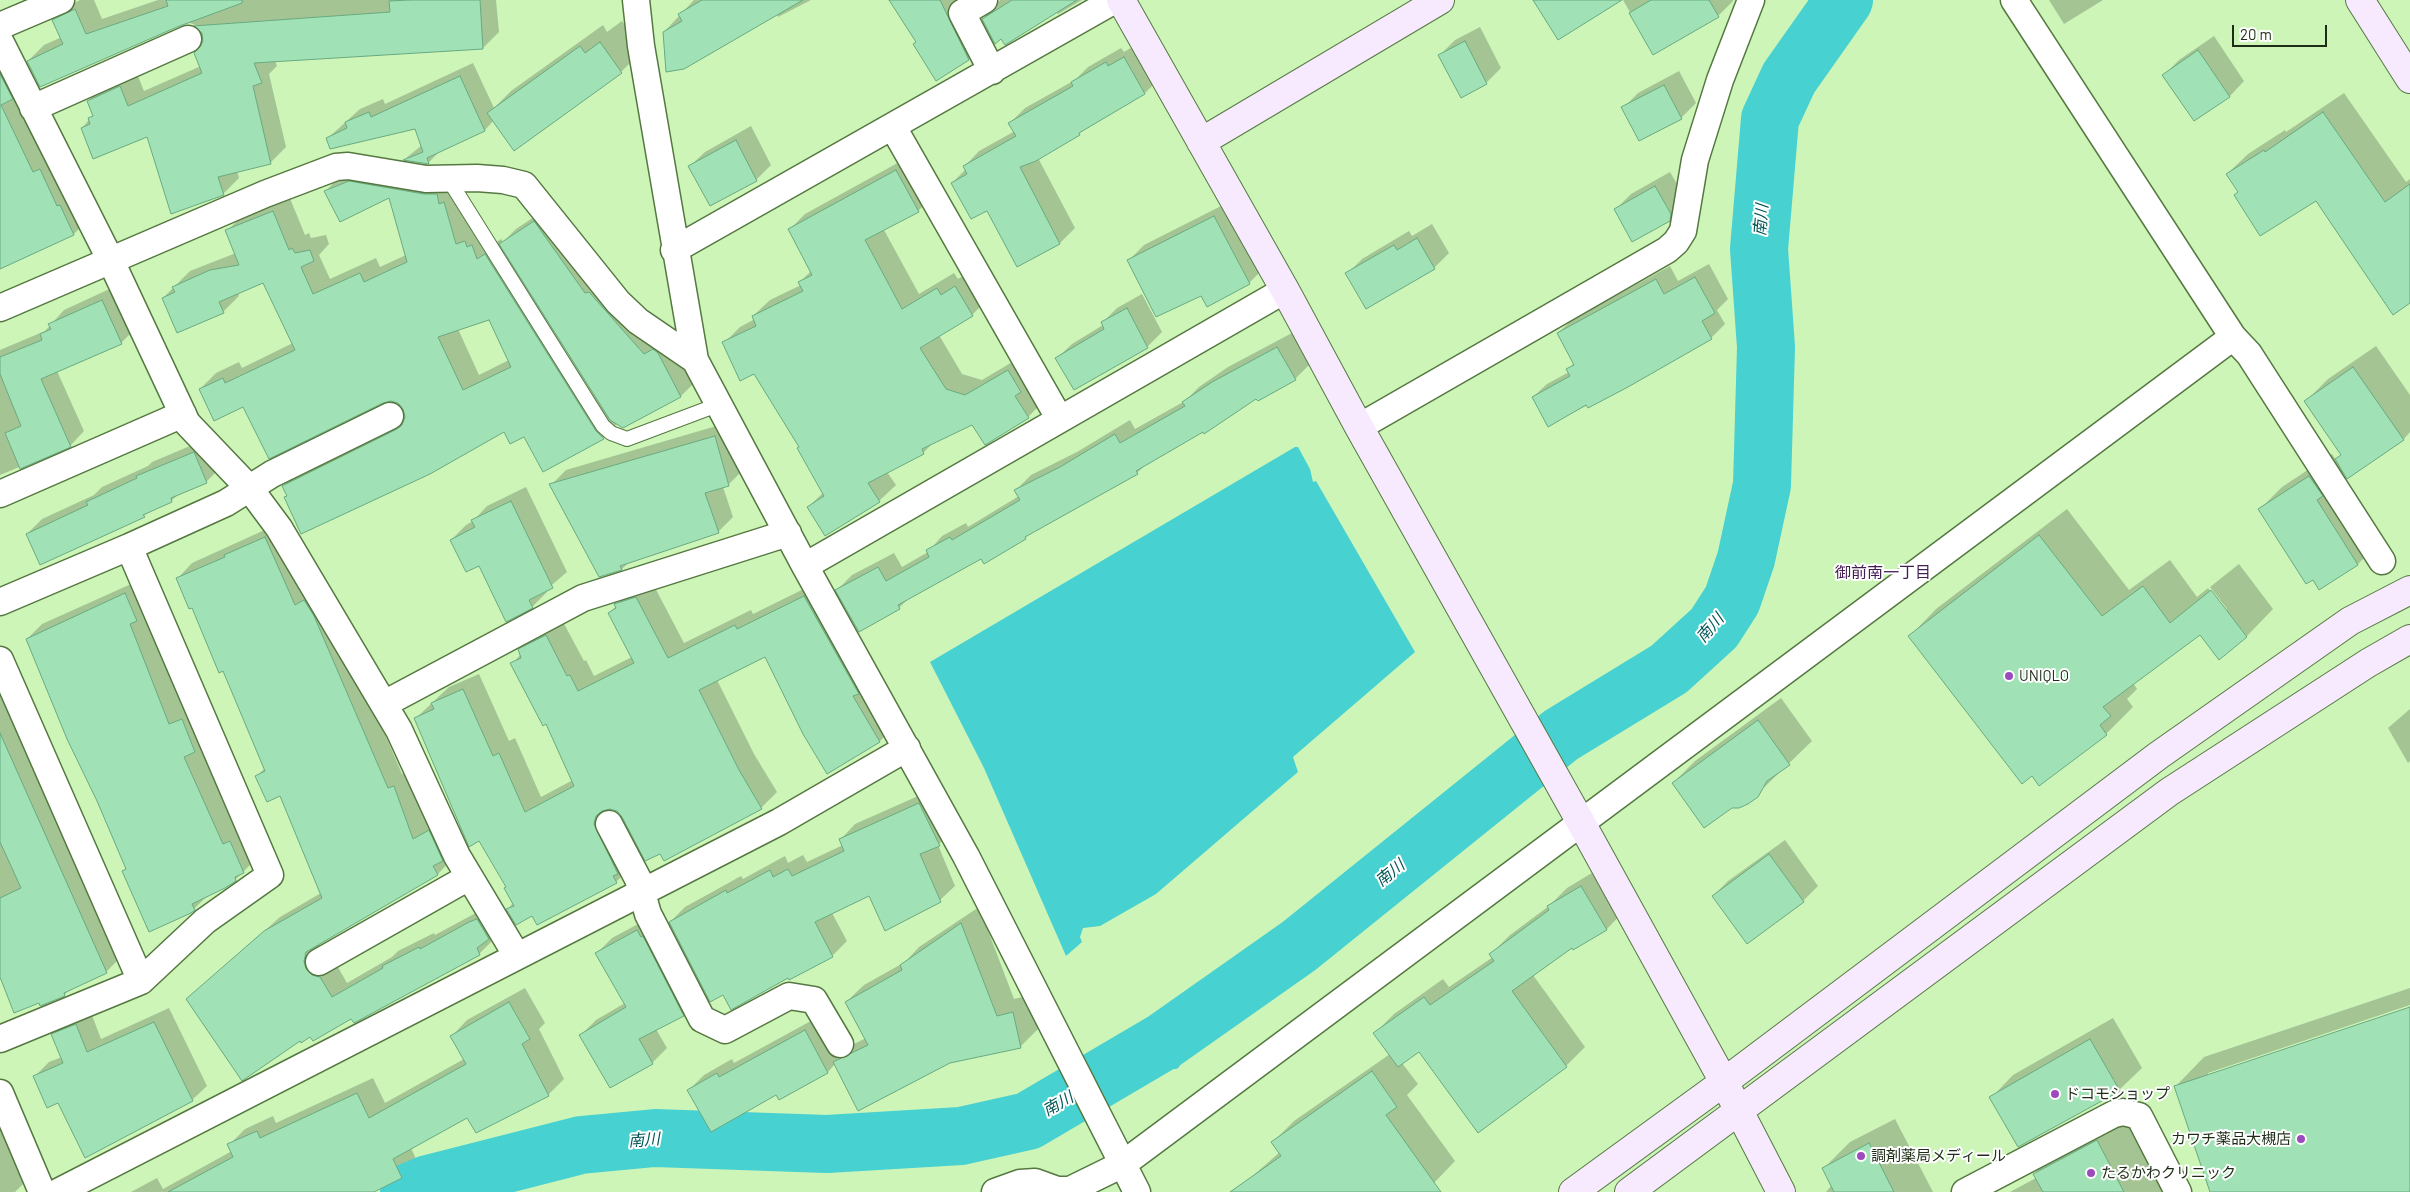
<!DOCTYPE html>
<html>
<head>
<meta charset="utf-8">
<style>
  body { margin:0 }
  #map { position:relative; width:2410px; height:1192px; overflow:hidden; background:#cdf5b8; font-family:Barlow,sans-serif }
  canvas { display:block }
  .scale { position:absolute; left:2232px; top:25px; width:95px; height:22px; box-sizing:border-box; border:2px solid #1e2d16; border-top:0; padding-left:6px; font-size:15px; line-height:18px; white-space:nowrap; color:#1e2d16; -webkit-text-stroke:4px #fff; paint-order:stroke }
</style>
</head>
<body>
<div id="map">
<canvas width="2410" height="1192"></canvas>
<div class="scale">20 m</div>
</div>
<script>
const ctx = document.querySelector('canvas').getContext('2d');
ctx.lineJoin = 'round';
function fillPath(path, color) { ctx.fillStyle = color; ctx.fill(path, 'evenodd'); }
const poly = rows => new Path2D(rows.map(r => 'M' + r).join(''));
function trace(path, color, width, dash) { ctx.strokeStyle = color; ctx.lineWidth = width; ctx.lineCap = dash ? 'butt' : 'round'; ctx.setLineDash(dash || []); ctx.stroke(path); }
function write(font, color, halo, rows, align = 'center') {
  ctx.font = font + ' Barlow,"Noto Sans JP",sans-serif'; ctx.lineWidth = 4; ctx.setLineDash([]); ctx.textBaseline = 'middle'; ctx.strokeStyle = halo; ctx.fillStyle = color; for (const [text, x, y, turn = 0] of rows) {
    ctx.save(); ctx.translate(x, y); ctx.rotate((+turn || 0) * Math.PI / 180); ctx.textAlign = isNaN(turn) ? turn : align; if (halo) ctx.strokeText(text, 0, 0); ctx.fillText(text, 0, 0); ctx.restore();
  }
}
const water = poly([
  [1295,447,1298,447,1310,469,1313,482,1316,481,1415,652,1293,757,1298,772,1156,894,1100,926,1083,928,1080,937,1082,942,1066,956,984,768,930,662]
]);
const shadow = poly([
  [80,0,94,0,102,19,158,0,496,0,499,32,483,48,275,61,277,66,269,74,286,147,270,163,237,171,239,178,223,194,148,136,82,128,94,114,88,101,104,85,136,71,144,91,201,66,204,41,203,32,198,26,190,23,182,24,28,61,44,45,62,37,54,21,70,5],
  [694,0,811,0,778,17,777,14,664,32],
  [890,0,965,0,986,41,969,59,937,79,917,42],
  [1000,0,1082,0,1058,14,1056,12,983,19],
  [1623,0,1733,0,1733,1,1718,16,1654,54],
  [2049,0,2103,0,2064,24],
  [622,21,643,50,621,72,514,149,494,120,485,130,441,150,428,163,405,159,422,145,416,127,328,138,360,109,383,99,385,104,473,63,494,108,511,91,603,25,607,32],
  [1480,27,1501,68,1486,83,1440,55,1455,40],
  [2214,36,2244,81,2230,96,2194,120,2164,75,2179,60],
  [0,42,92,215,74,234,0,268],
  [1139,43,1159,79,1145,93,1038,158,1075,228,1060,243,1017,265,988,209,952,183,966,169,965,166,979,151,1015,131,1010,123,1025,108,1075,80,1088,67,1121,48,1124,52],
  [1679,71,1696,103,1681,118,1623,108,1638,93],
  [2344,93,2406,182,2410,179,2410,302,2316,199,2239,192,2227,174,2248,154,2285,130,2286,132],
  [751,126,771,165,756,180,710,205,690,166,705,152],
  [912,155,934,195,918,211,884,230,919,294,954,273,958,279,971,271,988,299,972,315,939,335,962,374,982,380,1024,355,1044,401,1028,417,973,423,935,441,923,453,887,472,896,485,879,501,808,507,824,492,800,446,754,373,724,343,740,327,755,319,753,316,770,300,801,285,799,283,811,271,789,230,805,214],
  [1670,172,1685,198,1684,204,1669,220,1616,209,1631,194],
  [341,175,440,178,493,244,501,239,503,242,516,229,549,207,600,279,668,335,696,381,681,396,623,427,617,424,603,438,543,470,525,436,504,430,285,498,288,495,283,486,299,470,406,418,404,408,399,402,392,400,244,406,200,389,216,373,239,362,242,368,293,343,263,282,238,293,239,296,223,312,163,298,190,271,236,253,227,231,243,215,289,196,305,235,309,233,311,238,326,235,329,244,319,255,330,279,376,258,380,267,406,255,390,196,326,191],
  [490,319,509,360,479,375,458,329],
  [1229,202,1264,268,1249,283,1202,294,1129,260,1144,245],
  [1432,224,1449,253,1434,268,1347,274,1362,259,1409,231,1412,236],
  [1709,264,1728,299,1717,310,1725,324,1711,338,1667,364,1549,425,1533,397,1547,384,1569,372,1567,370,1574,363,1558,333,1572,320,1670,266,1678,281],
  [116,286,135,329,121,343,57,371,84,431,70,446,0,475,0,350,45,331,64,310],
  [1142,294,1162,332,1147,347,1057,358,1072,344,1103,325,1102,323,1117,308],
  [1292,333,1310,364,1295,379,1257,397,1147,463,1137,473,1031,532,1025,538,982,558,909,598,899,608,859,631,837,590,852,575,894,553,902,567,928,552,942,536,966,523,968,527,1019,496,1016,490,1031,475,1077,452,1130,420,1135,429,1185,401,1199,387,1228,367],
  [2376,346,2410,395,2410,432,2403,440,2345,473,2339,478,2380,542,2358,564,2320,588,2260,509,2282,487,2332,454,2336,460,2342,454,2306,401,2328,379],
  [730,422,743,470,728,485,723,487,733,517,718,532,628,563,622,569,600,576,551,485,566,470],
  [209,438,221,467,206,482,180,493,171,501,150,510,144,516,27,534,42,519,94,495,102,487,148,466,152,462],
  [526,487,567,572,546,590,547,592,532,607,451,540,466,525,473,521,487,506],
  [2067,509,2129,590,2170,560,2197,597,2208,588,2226,611,2227,609,2210,587,2239,564,2273,609,2247,636,2219,658,2200,633,2133,683,2137,689,2127,699,2133,707,2106,734,1910,636,1936,609],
  [280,523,328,601,402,774,409,772,428,825,444,816,452,859,438,874,319,943,320,954,335,962,347,983,392,957,398,951,434,933,435,935,485,908,494,939,479,954,354,1022,351,1017,310,1035,187,1000,280,917,321,893,281,795,257,776,265,768,224,669,178,578,192,563],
  [140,580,145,611,184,710,196,705,209,736,200,745,238,831,258,857,235,880,208,895,191,912,123,871,126,868,27,639,42,624],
  [820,581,896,725,880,741,827,772,765,655,717,680,754,754,777,792,761,808,665,859,661,852,617,810,610,808,634,857,632,866,616,882,532,914,508,909,513,903,507,886,416,718,449,687,479,674,509,741,515,738,541,797,573,780,547,723,512,664,521,654,520,650,536,634,562,620,584,661,586,660,594,676,632,657,610,613,631,588,652,582,684,643,751,610,753,614],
  [0,670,121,957,106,972,71,988,64,995,40,1002,0,974],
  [1781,698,1812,741,1748,803,1673,783,1695,761],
  [2410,709,2410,761,2408,763,2388,728],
  [934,789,954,830,938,845,955,886,940,900,885,929,870,894,832,913,847,941,832,956,788,976,723,994,670,922,685,907,741,876,743,879,785,856,788,863,803,855,807,862,843,845,841,839,855,824],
  [1785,840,1818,886,1803,901,1747,942,1713,896,1728,881],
  [1600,868,1625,910,1607,929,1574,949,1572,946,1533,975,1585,1047,1566,1066,1478,1131,1419,1051,1402,1063,1418,1084,1407,1095,1455,1161,1434,1183,1421,1192,1256,1192,1248,1180,1280,1152,1273,1142,1294,1121,1390,1054,1375,1033,1394,1014,1443,979,1449,987,1493,957,1491,954,1510,935,1549,906,1567,888],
  [979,907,1014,999,1031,995,1038,1029,1020,1047,835,1064,828,1072,779,1098,776,1093,689,1090,704,1075,732,1059,734,1063,820,1016,852,1045,866,1038,846,1002,864,985,905,962,919,947],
  [653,916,698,1000,683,1015,656,1029,667,1048,652,1063,581,1035,596,1020,625,1003,597,953,612,938],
  [525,988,545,1023,539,1029,564,1079,548,1095,468,1116,411,1148,417,1161,401,1177,371,1192,131,1192,157,1178,163,1189,232,1151,229,1145,245,1129,273,1116,276,1123,373,1078,385,1103,464,1059,452,1036,467,1020],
  [2410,988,2410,1005,2208,1073,2208,1076,2410,1008,2410,1192,2212,1192,2176,1086,2204,1057],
  [169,1008,207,1086,192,1100,59,1102,34,1077,49,1062,62,1057,53,1034,67,1020,90,1010,101,1039],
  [2113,1018,2142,1068,2119,1090,1991,1098,2013,1075],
  [0,1111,28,1179,15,1192,0,1192],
  [2123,1115,2151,1168,2155,1165,2170,1192,2010,1192,2036,1178,2034,1174,2060,1148],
  [1895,1119,1933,1192,1826,1192,1832,1185,1824,1168,1850,1142]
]);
const stream = poly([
  [1164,1041,1175,1064]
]);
const river = poly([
  [409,1192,428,1184,581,1145,655,1138,827,1144,961,1136,1028,1121,1164,1041,1299,946,1561,735,1669,669,1714,628,1732,600,1746,559,1762,485,1766,347,1759,249,1770,119,1789,78,1844,0]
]);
const building = poly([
  [166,0,242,0,242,3,177,27,40,87,27,61,63,44,52,20,75,9,86,34,168,6,166,0],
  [409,0,480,0,483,49,254,63,262,83,253,86,271,164,218,177,224,195,171,214,147,137,93,159,81,128,90,124,88,118,93,116,87,101,120,86,128,106,202,73,194,53,200,47,203,41,202,33,193,26,390,12,389,1,409,0],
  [702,0,803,0,684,69,666,72,663,32,682,21,678,14,702,0],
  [889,0,940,0,969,60,936,81,913,44,916,42,889,0],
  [1012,0,1077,0,1005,45,1001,39,995,44,982,19,1012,0],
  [1533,0,1622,0,1558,40,1533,0],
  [1651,0,1709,0,1719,17,1653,55,1629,13,1651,0],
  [1465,41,1487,84,1461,98,1438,55,1465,41],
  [600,42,622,73,514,151,487,113,580,46,585,53,600,42],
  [2198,50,2230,97,2194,121,2162,75,2198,50],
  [1124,57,1145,94,1079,133,1080,135,1036,161,1020,167,1060,244,1017,267,987,211,971,219,951,183,967,174,963,166,1016,136,1008,123,1073,86,1071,82,1106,62,1108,66,1124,57],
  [0,74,13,99,1,105,33,172,40,169,57,206,60,205,74,235,0,269,0,74],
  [460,76,485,131,427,158,429,164,403,160,423,152,415,129,330,149,326,138,347,128,345,122,369,112,371,117,460,76],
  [1664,85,1682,119,1639,141,1621,107,1664,85],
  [2323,112,2385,202,2410,184,2410,303,2393,315,2316,201,2260,236,2234,195,2238,192,2226,174,2264,150,2265,152,2323,112],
  [736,140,757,181,710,206,688,166,736,140],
  [896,170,919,212,865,240,902,309,937,288,941,295,955,286,973,316,920,348,946,389,965,395,1008,370,1021,392,1015,396,1029,418,985,445,972,425,922,449,924,454,868,483,880,502,825,536,807,507,824,496,797,448,799,447,754,374,740,381,722,342,756,326,752,316,803,291,798,282,812,275,788,229,896,170],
  [349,181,424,194,437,194,439,204,444,202,456,244,465,241,467,247,472,245,477,259,485,254,596,431,604,439,543,472,524,437,510,444,504,432,430,474,301,534,284,497,287,496,282,486,397,429,402,425,405,417,403,409,398,403,391,401,383,403,269,459,243,407,214,421,199,389,223,378,225,383,295,350,263,283,219,302,224,313,177,333,162,298,175,292,172,287,210,270,239,265,225,230,273,211,289,250,292,248,295,253,310,250,314,261,301,267,313,294,360,273,364,282,407,262,389,198,340,222,324,191,349,181],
  [489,320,511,367,463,390,438,337,489,320],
  [1655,186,1671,214,1670,221,1632,242,1614,209,1655,186],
  [1214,216,1250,284,1207,307,1201,296,1156,317,1127,260,1214,216],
  [534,221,585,293,589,292,644,354,653,349,658,353,681,397,623,428,610,420,499,244,534,221],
  [1417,238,1435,269,1366,309,1345,273,1394,245,1397,250,1417,238],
  [1695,277,1715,313,1702,321,1712,339,1628,387,1588,408,1586,405,1548,427,1532,397,1570,376,1566,369,1574,365,1557,333,1656,279,1664,294,1695,277],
  [102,300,122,344,41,379,71,447,20,469,5,433,21,426,0,374,0,357,42,340,40,334,51,329,48,324,102,300],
  [1127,308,1148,348,1074,390,1055,358,1104,329,1101,322,1127,308],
  [1277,347,1296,380,1258,401,1256,399,1204,434,1203,432,1136,471,1138,474,1025,537,1026,539,984,564,981,559,898,605,900,609,859,632,835,590,878,567,886,581,929,557,926,550,950,537,952,540,1020,500,1014,490,1060,467,1115,434,1120,443,1185,406,1182,402,1212,382,1277,347],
  [2353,367,2404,440,2347,479,2335,459,2341,455,2304,401,2353,367],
  [715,436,729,486,705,493,719,533,620,566,622,570,599,577,549,484,715,436],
  [194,452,207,483,171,498,172,502,143,515,145,517,40,565,26,534,88,505,86,502,137,478,136,476,194,452],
  [2309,476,2323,496,2317,500,2358,565,2319,590,2313,580,2306,584,2258,509,2309,476],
  [511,501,553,588,529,600,533,608,506,622,479,566,466,572,450,540,475,527,471,520,511,501],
  [2039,535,2102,616,2143,586,2170,623,2211,590,2247,637,2219,660,2200,635,2103,707,2111,716,2100,725,2107,735,2039,786,2032,776,2022,784,1908,636,2039,535],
  [265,537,295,605,304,600,314,616,388,788,394,786,413,839,429,830,443,861,433,866,438,875,306,952,304,961,306,969,312,975,320,977,332,997,383,968,382,966,419,947,420,949,469,922,477,919,489,939,477,948,480,955,354,1023,351,1019,313,1041,310,1037,301,1043,300,1041,242,1081,186,999,264,931,322,898,280,796,267,802,255,776,265,771,223,671,219,673,192,608,189,609,176,578,225,557,224,555,265,537],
  [125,593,137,621,130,624,169,724,182,719,195,752,184,757,223,844,230,841,244,873,235,877,236,881,225,888,192,904,195,910,191,913,149,932,122,871,126,869,97,801,67,739,26,639,125,593],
  [804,596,859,694,853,696,880,742,827,774,803,734,765,657,699,690,739,770,762,809,664,861,660,854,645,861,622,817,617,811,610,809,602,811,596,816,594,824,618,874,613,876,617,883,537,925,532,916,516,925,506,909,514,906,504,888,506,887,479,841,469,847,414,718,434,709,431,703,463,689,493,756,499,753,525,812,574,786,546,724,543,726,510,663,521,658,518,649,546,635,567,676,570,675,578,691,634,663,608,613,616,608,614,604,636,597,668,658,735,625,737,629,804,596],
  [1758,720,1790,765,1767,781,1758,797,1748,804,1739,808,1732,808,1704,828,1672,783,1758,720],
  [0,733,107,973,64,993,65,996,40,1006,39,1003,14,1013,0,977,0,898,21,888,0,842,0,733],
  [919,803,940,846,920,854,941,902,885,931,869,896,815,922,833,957,789,980,788,978,731,1010,723,995,710,1002,669,922,726,890,727,893,770,870,773,877,788,869,792,876,844,851,839,839,919,803],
  [1769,854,1804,902,1747,944,1712,896,1769,854],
  [1581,886,1607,930,1573,950,1572,948,1512,991,1567,1067,1478,1133,1419,1052,1398,1067,1373,1033,1424,997,1430,1005,1494,961,1489,954,1549,910,1547,906,1581,886],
  [961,923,997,1016,1013,1012,1021,1048,950,1063,858,1111,833,1062,868,1045,845,1002,902,970,900,965,961,923],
  [637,930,641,937,643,936,684,1016,639,1039,653,1064,610,1088,579,1035,626,1007,595,953,637,930],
  [509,1002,530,1039,522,1044,549,1096,476,1133,467,1118,393,1159,402,1178,374,1192,168,1192,233,1157,227,1144,257,1131,260,1138,357,1093,369,1118,466,1064,450,1036,509,1002],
  [2410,1007,2410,1192,2210,1192,2174,1086,2410,1007],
  [154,1022,193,1101,85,1158,58,1103,47,1108,33,1076,63,1063,51,1034,76,1024,87,1052,154,1022],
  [805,1030,828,1073,779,1100,776,1095,711,1132,687,1090,717,1073,719,1077,805,1030],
  [2090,1039,2120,1091,2018,1147,1989,1097,2090,1039],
  [1372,1071,1397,1107,1386,1115,1441,1192,1230,1192,1281,1156,1271,1142,1372,1071],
  [2097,1140,2124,1192,2043,1192,2033,1174,2097,1140],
  [1869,1143,1894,1192,1834,1192,1822,1168,1869,1143]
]);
const lane = poly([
  [449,180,603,426,611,433,627,439,720,404]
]);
const street = poly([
  [636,0,641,46,695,360,805,566,966,856,1137,1192],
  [984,0,962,13,992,71],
  [0,26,61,0],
  [0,41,111,261,187,423,250,489,279,528,399,730,457,856,517,956],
  [33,108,188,39],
  [893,127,1059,418],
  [674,250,1115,0],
  [0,308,265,194,336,167,348,166,426,179,477,178,503,180,524,185,618,302,638,321,695,360],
  [2233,337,2249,354,2382,561],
  [1359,427,1667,250,1676,242,1683,231,1695,160,1720,80,1751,0],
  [0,494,183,414],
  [805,566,1285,290],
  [0,602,129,547,226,503,272,474,390,416],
  [0,660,141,981],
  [384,704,583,598,788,533],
  [609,824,638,879,648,914,702,1019,725,1030,789,996,814,1000,840,1044],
  [319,962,469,877],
  [0,1039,141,981,205,921,270,875,129,547],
  [0,1093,42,1192],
  [58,1192,779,822,907,748],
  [995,1192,1020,1183,1035,1182,1057,1190,1070,1190,1123,1164,2233,337,2014,0],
  [1965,1192,2114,1114,2123,1112,2139,1116,2178,1192]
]);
const secondary = poly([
  [1121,0,1285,290,1359,427,1574,810,1724,1082,1781,1192],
  [2360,0,2410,79],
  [1201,142,1440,0],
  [1573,1192,1724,1082,2159,755,2350,621,2410,590],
  [1629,1192,2169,792,2368,663,2410,639]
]);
const markers = [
  [2009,676,5,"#9b4bbb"],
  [2055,1094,5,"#9b4bbb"],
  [2301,1139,5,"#9b4bbb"],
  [1861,1156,5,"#9b4bbb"],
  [2091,1173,5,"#9b4bbb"]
];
const poiNames = [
  ["UNIQLO",2019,676],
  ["ドコモショップ",2065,1094],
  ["カワチ薬品大槻店",2291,1139,"right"],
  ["調剤薬局メディール",1871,1156],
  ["たるかわクリニック",2101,1173]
];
const waterNames = [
  ["南川",1761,220,-85],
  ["南川",1710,628,-49],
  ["南川",1390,873,-39],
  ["南川",1058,1104,-30],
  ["南川",644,1140,-4]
];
const neighbourhoodNames = [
  ["御前南一丁目",1883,573]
];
fillPath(water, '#47d1d1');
fillPath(shadow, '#0003');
trace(stream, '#47d1d1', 10);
trace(river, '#47d1d1', 58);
fillPath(building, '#a0e2b6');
trace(building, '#69a980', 1);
trace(lane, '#557841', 16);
trace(street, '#557841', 29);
trace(secondary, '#557841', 30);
trace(lane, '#fff', 14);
trace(street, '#fff', 26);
trace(secondary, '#f7e9fe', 28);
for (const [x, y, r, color] of markers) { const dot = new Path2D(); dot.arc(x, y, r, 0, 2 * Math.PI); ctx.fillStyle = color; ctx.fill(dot); trace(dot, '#fff', 2); }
write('15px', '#1e2d16', '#fff', poiNames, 'left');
write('italic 16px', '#005656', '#fff', waterNames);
write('16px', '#441e53', '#fff', neighbourhoodNames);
</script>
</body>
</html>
